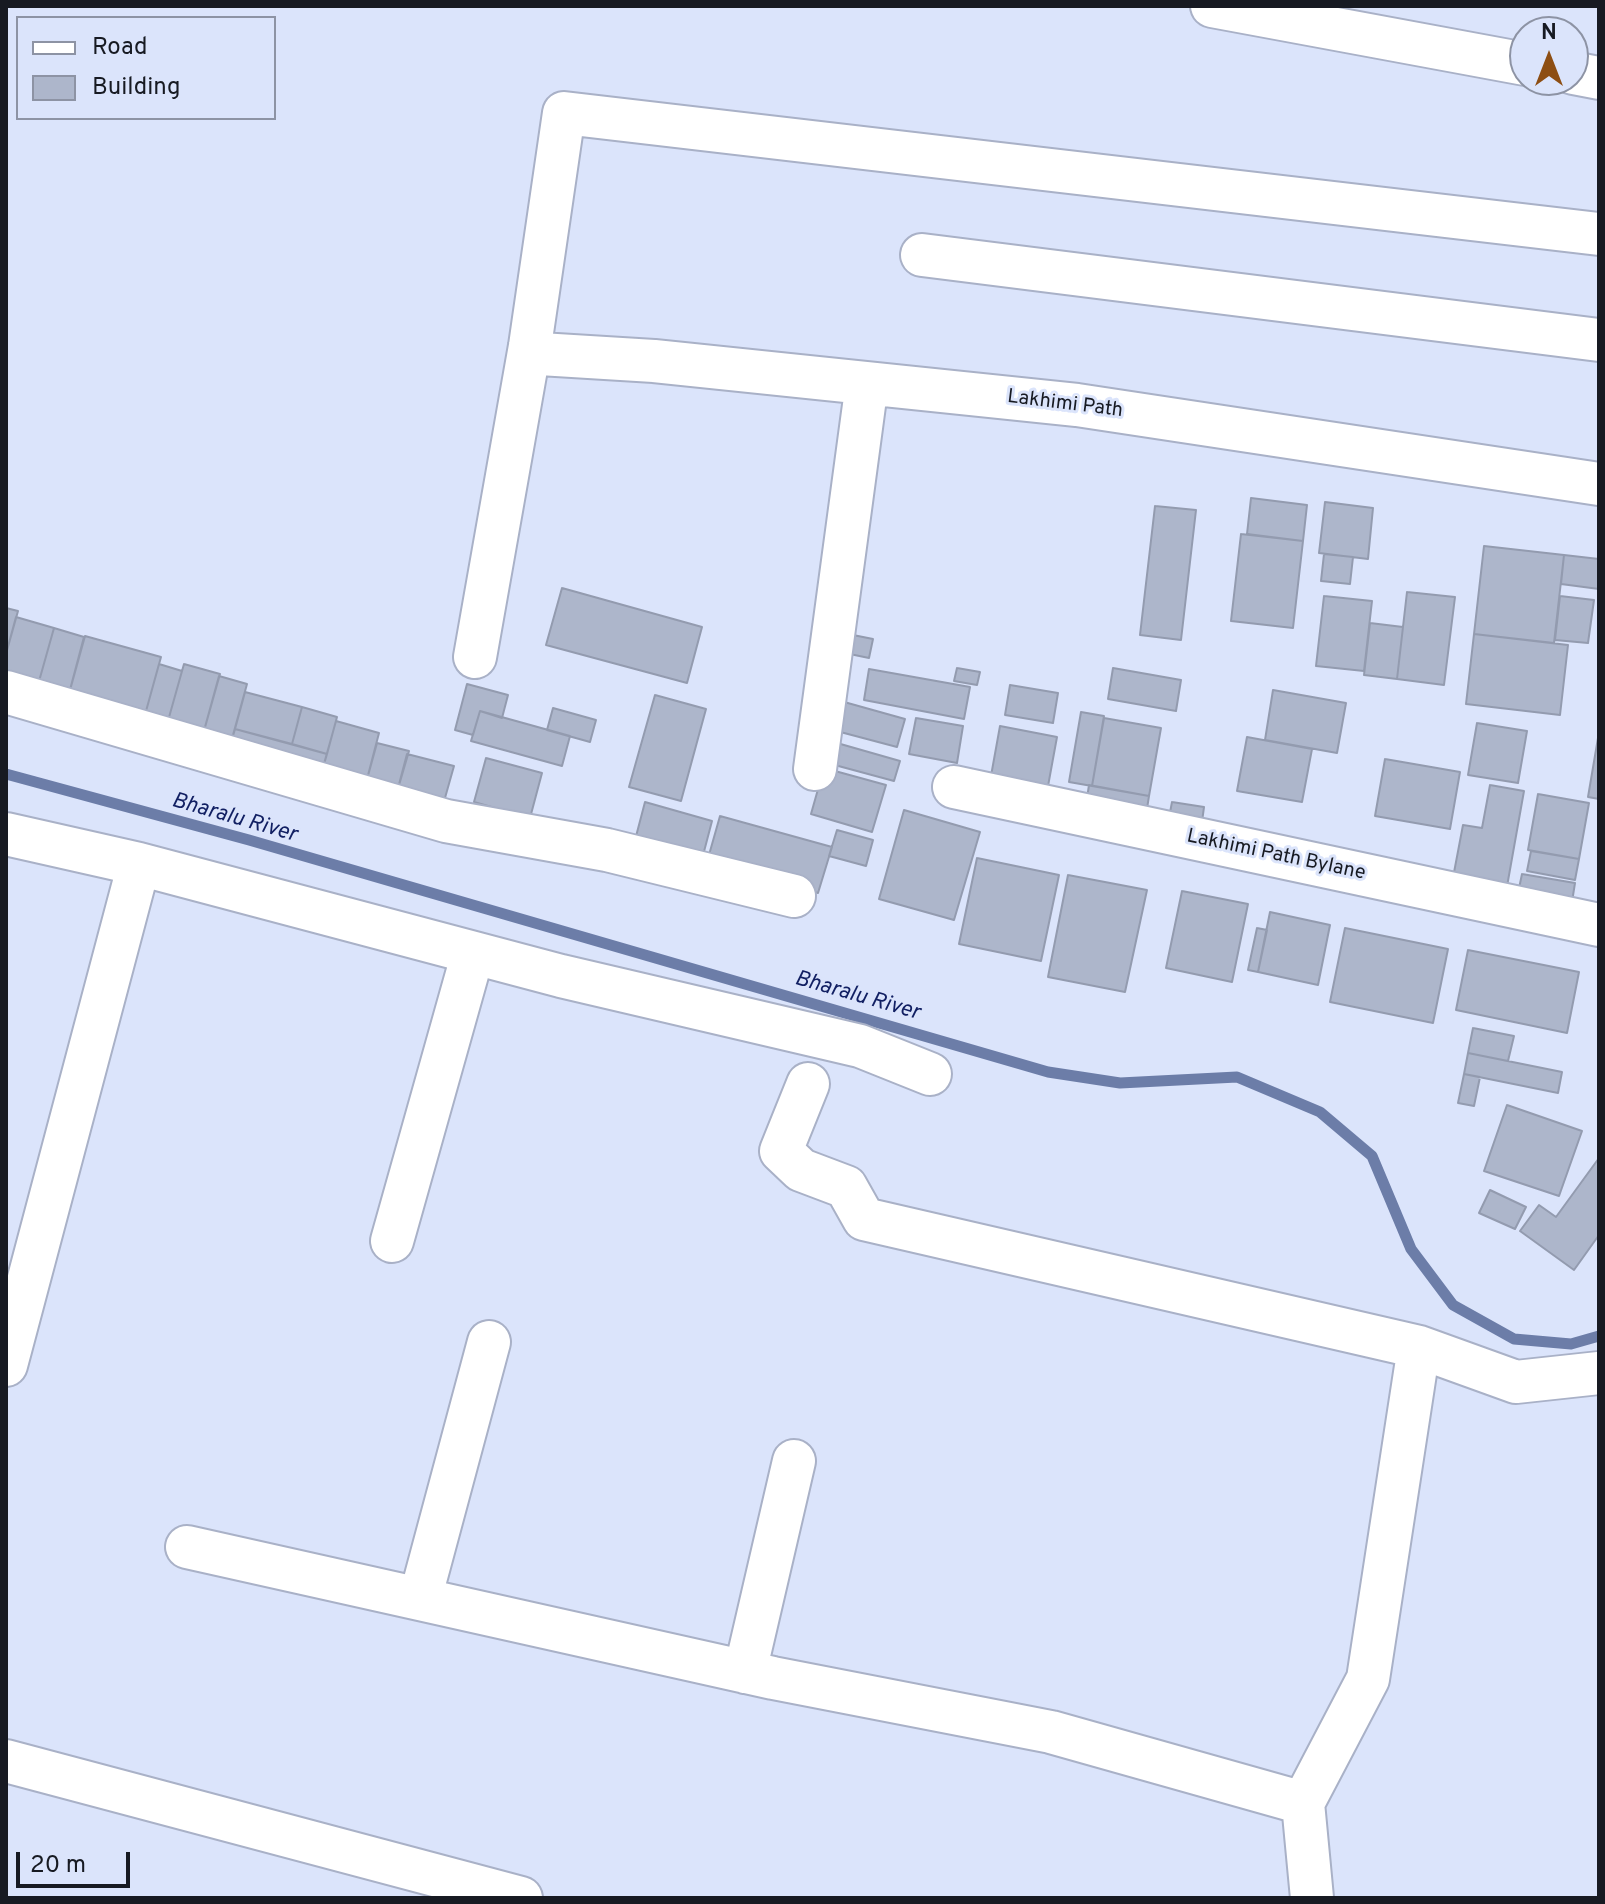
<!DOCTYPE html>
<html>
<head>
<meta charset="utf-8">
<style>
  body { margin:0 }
  #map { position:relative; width:1605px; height:1904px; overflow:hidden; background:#dbe4fb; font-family:Overpass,sans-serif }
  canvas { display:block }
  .frame { position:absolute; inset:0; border:8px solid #171a22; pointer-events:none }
  .legend { position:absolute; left:16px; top:16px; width:260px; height:104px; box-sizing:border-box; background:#dbe4fb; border:2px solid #8d93a4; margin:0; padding:10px 14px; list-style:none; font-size:24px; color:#171a22 }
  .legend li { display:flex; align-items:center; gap:16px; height:40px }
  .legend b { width:40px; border:2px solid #8d93a4 }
  .north { position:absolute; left:1509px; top:16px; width:80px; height:80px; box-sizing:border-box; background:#dbe4fb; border:2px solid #8d93a4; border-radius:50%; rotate:0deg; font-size:22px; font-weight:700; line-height:32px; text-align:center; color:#171a22 }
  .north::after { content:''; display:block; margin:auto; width:28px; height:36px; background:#8d4e13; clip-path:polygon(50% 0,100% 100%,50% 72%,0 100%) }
  .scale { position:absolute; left:16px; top:1852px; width:114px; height:36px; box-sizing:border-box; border:4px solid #171a22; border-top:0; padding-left:10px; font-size:24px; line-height:28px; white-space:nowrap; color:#171a22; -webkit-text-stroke:6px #dbe4fb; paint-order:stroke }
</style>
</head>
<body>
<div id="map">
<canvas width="1605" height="1904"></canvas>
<div class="frame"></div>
<ul class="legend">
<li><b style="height:10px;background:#fff"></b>Road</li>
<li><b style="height:22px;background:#adb6cb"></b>Building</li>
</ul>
<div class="north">N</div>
<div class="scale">20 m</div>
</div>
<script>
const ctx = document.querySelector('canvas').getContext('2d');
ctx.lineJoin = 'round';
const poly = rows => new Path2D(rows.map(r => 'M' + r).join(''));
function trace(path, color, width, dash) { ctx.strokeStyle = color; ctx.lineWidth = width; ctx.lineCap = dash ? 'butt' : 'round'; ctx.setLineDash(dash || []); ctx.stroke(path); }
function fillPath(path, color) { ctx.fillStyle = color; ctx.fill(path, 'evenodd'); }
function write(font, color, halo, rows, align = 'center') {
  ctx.font = font + ' Overpass,sans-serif'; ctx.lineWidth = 6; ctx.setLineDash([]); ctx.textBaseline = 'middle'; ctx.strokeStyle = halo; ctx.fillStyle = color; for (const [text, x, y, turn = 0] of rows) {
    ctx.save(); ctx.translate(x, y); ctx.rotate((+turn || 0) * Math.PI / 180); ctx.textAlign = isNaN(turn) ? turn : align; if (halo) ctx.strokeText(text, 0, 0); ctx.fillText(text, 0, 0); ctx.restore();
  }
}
const stream = poly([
  [6,774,249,840,1048,1072,1120,1083,1237,1077,1320,1112,1372,1156,1411,1249,1453,1305,1514,1339,1571,1344,1599,1336]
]);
const building = poly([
  [1251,498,1307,505,1303,541,1247,534,1251,498],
  [1325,502,1373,508,1368,559,1319,553,1325,502],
  [1155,506,1196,510,1181,640,1140,635,1155,506],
  [1241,534,1303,541,1293,628,1231,621,1241,534],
  [1484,546,1564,555,1554,643,1474,634,1484,546],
  [1324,554,1353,557,1350,584,1321,581,1324,554],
  [1564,555,1599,559,1599,589,1561,584,1564,555],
  [562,588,702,627,687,683,546,645,562,588],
  [1407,592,1455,597,1444,685,1397,679,1407,592],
  [1324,596,1372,601,1364,671,1316,666,1324,596],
  [1560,596,1594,600,1588,643,1555,640,1560,596],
  [6,608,18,611,6,654,6,608],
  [16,617,54,628,36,692,6,684,6,654,16,617],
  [1370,623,1403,627,1397,679,1364,675,1370,623],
  [54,628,84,637,67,701,36,692,54,628],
  [843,633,873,639,869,658,840,652,843,633],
  [1474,634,1568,645,1560,715,1466,704,1474,634],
  [85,636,161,657,143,722,67,701,85,636],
  [159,664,182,671,166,728,143,722,159,664],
  [184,664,220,674,202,738,166,728,184,664],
  [957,668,980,672,977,685,954,681,957,668],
  [1113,668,1181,680,1176,711,1108,699,1113,668],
  [869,669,970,687,964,719,864,700,869,669],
  [219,676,247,684,230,746,202,738,219,676],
  [467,684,508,695,502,718,480,711,473,735,455,730,467,684],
  [1010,685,1058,693,1053,723,1005,715,1010,685],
  [1273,690,1346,703,1337,753,1265,740,1273,690],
  [245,692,302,707,292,744,235,729,245,692],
  [655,695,706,709,681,801,629,787,655,695],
  [837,700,905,719,897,747,829,729,837,700],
  [302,707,337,717,327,754,292,744,302,707],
  [553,708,596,720,590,742,547,730,553,708],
  [480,711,570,736,562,766,471,741,480,711],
  [1081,712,1104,716,1092,786,1069,782,1081,712],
  [916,718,963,726,957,763,909,754,916,718],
  [1104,718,1161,728,1149,796,1092,786,1104,718],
  [336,721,379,733,366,783,322,771,336,721],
  [1477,723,1527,731,1518,783,1468,775,1477,723],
  [1000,726,1057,737,1046,797,989,787,1000,726],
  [235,729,327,754,322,771,230,746,235,729],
  [1247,737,1312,749,1302,802,1237,791,1247,737],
  [1598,738,1599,738,1599,799,1588,797,1598,738],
  [377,743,409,751,397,792,366,783,377,743],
  [837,743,900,761,894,781,831,764,837,743],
  [407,754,454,766,443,805,397,792,407,754],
  [486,758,542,773,530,818,474,802,486,758],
  [1385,759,1460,772,1450,829,1375,816,1385,759],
  [824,768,886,785,872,832,811,814,824,768],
  [1089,785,1149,796,1145,821,1085,811,1089,785],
  [1490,785,1524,791,1506,892,1452,883,1463,825,1482,828,1490,785],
  [1538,794,1589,803,1579,859,1528,850,1538,794],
  [645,802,712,821,701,863,634,844,645,802],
  [1172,802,1204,807,1201,829,1168,823,1172,802],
  [904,810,980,832,954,920,879,899,904,810],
  [720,816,832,847,818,893,707,862,720,816],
  [837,830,873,840,866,866,829,856,837,830],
  [1531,851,1579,859,1575,880,1527,871,1531,851],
  [977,858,1059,875,1041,961,959,944,977,858],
  [1522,874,1575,883,1571,908,1517,898,1522,874],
  [1068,875,1147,890,1125,992,1048,977,1068,875],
  [1182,891,1248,904,1232,982,1166,968,1182,891],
  [1270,912,1330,925,1318,985,1258,972,1270,912],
  [1257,928,1267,930,1258,972,1248,970,1257,928],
  [1345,928,1448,949,1433,1023,1330,1002,1345,928],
  [1468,950,1579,972,1567,1033,1456,1010,1468,950],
  [1473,1028,1514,1036,1508,1061,1468,1053,1473,1028],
  [1468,1053,1562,1072,1558,1093,1464,1074,1468,1053],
  [1464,1074,1480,1077,1474,1106,1458,1103,1464,1074],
  [1507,1105,1582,1131,1559,1196,1484,1171,1507,1105],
  [1599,1158,1599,1235,1574,1270,1520,1231,1539,1205,1556,1217,1599,1158],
  [1490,1190,1526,1207,1515,1229,1479,1213,1490,1190]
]);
const minor = poly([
  [1212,6,1525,64],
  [1573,73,1599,78],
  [922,255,1599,340],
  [530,346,540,354,654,361,1077,405,1599,484],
  [475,657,530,346,564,113,1599,234],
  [6,692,446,821,607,850,794,896],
  [815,769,867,383],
  [954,787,1599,925],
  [6,834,139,864,561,976,860,1046,930,1074],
  [808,1084,781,1151,801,1170,846,1187,864,1219,1419,1347,1516,1382,1599,1373],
  [392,1241,473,953],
  [6,1365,139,864],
  [187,1547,773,1678,1051,1732,1303,1803],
  [420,1599,489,1342],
  [745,1672,794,1461],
  [6,1761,521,1898],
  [1312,1898,1303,1803,1368,1679,1419,1347]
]);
const streetNames = [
  ["Lakhimi Path",1065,405,7],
  ["Lakhimi Path Bylane",1276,856,12]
];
const waterNames = [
  ["Bharalu River",234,819,16],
  ["Bharalu River",857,997,16]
];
trace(stream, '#6c7da8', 11);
fillPath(building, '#adb6cb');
trace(building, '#939baf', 2);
trace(minor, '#a9b1c7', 46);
trace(minor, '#fff', 42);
write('20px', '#171a22', '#dbe4fb', streetNames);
write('italic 22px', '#122063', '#dbe4fb', waterNames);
</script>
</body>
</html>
